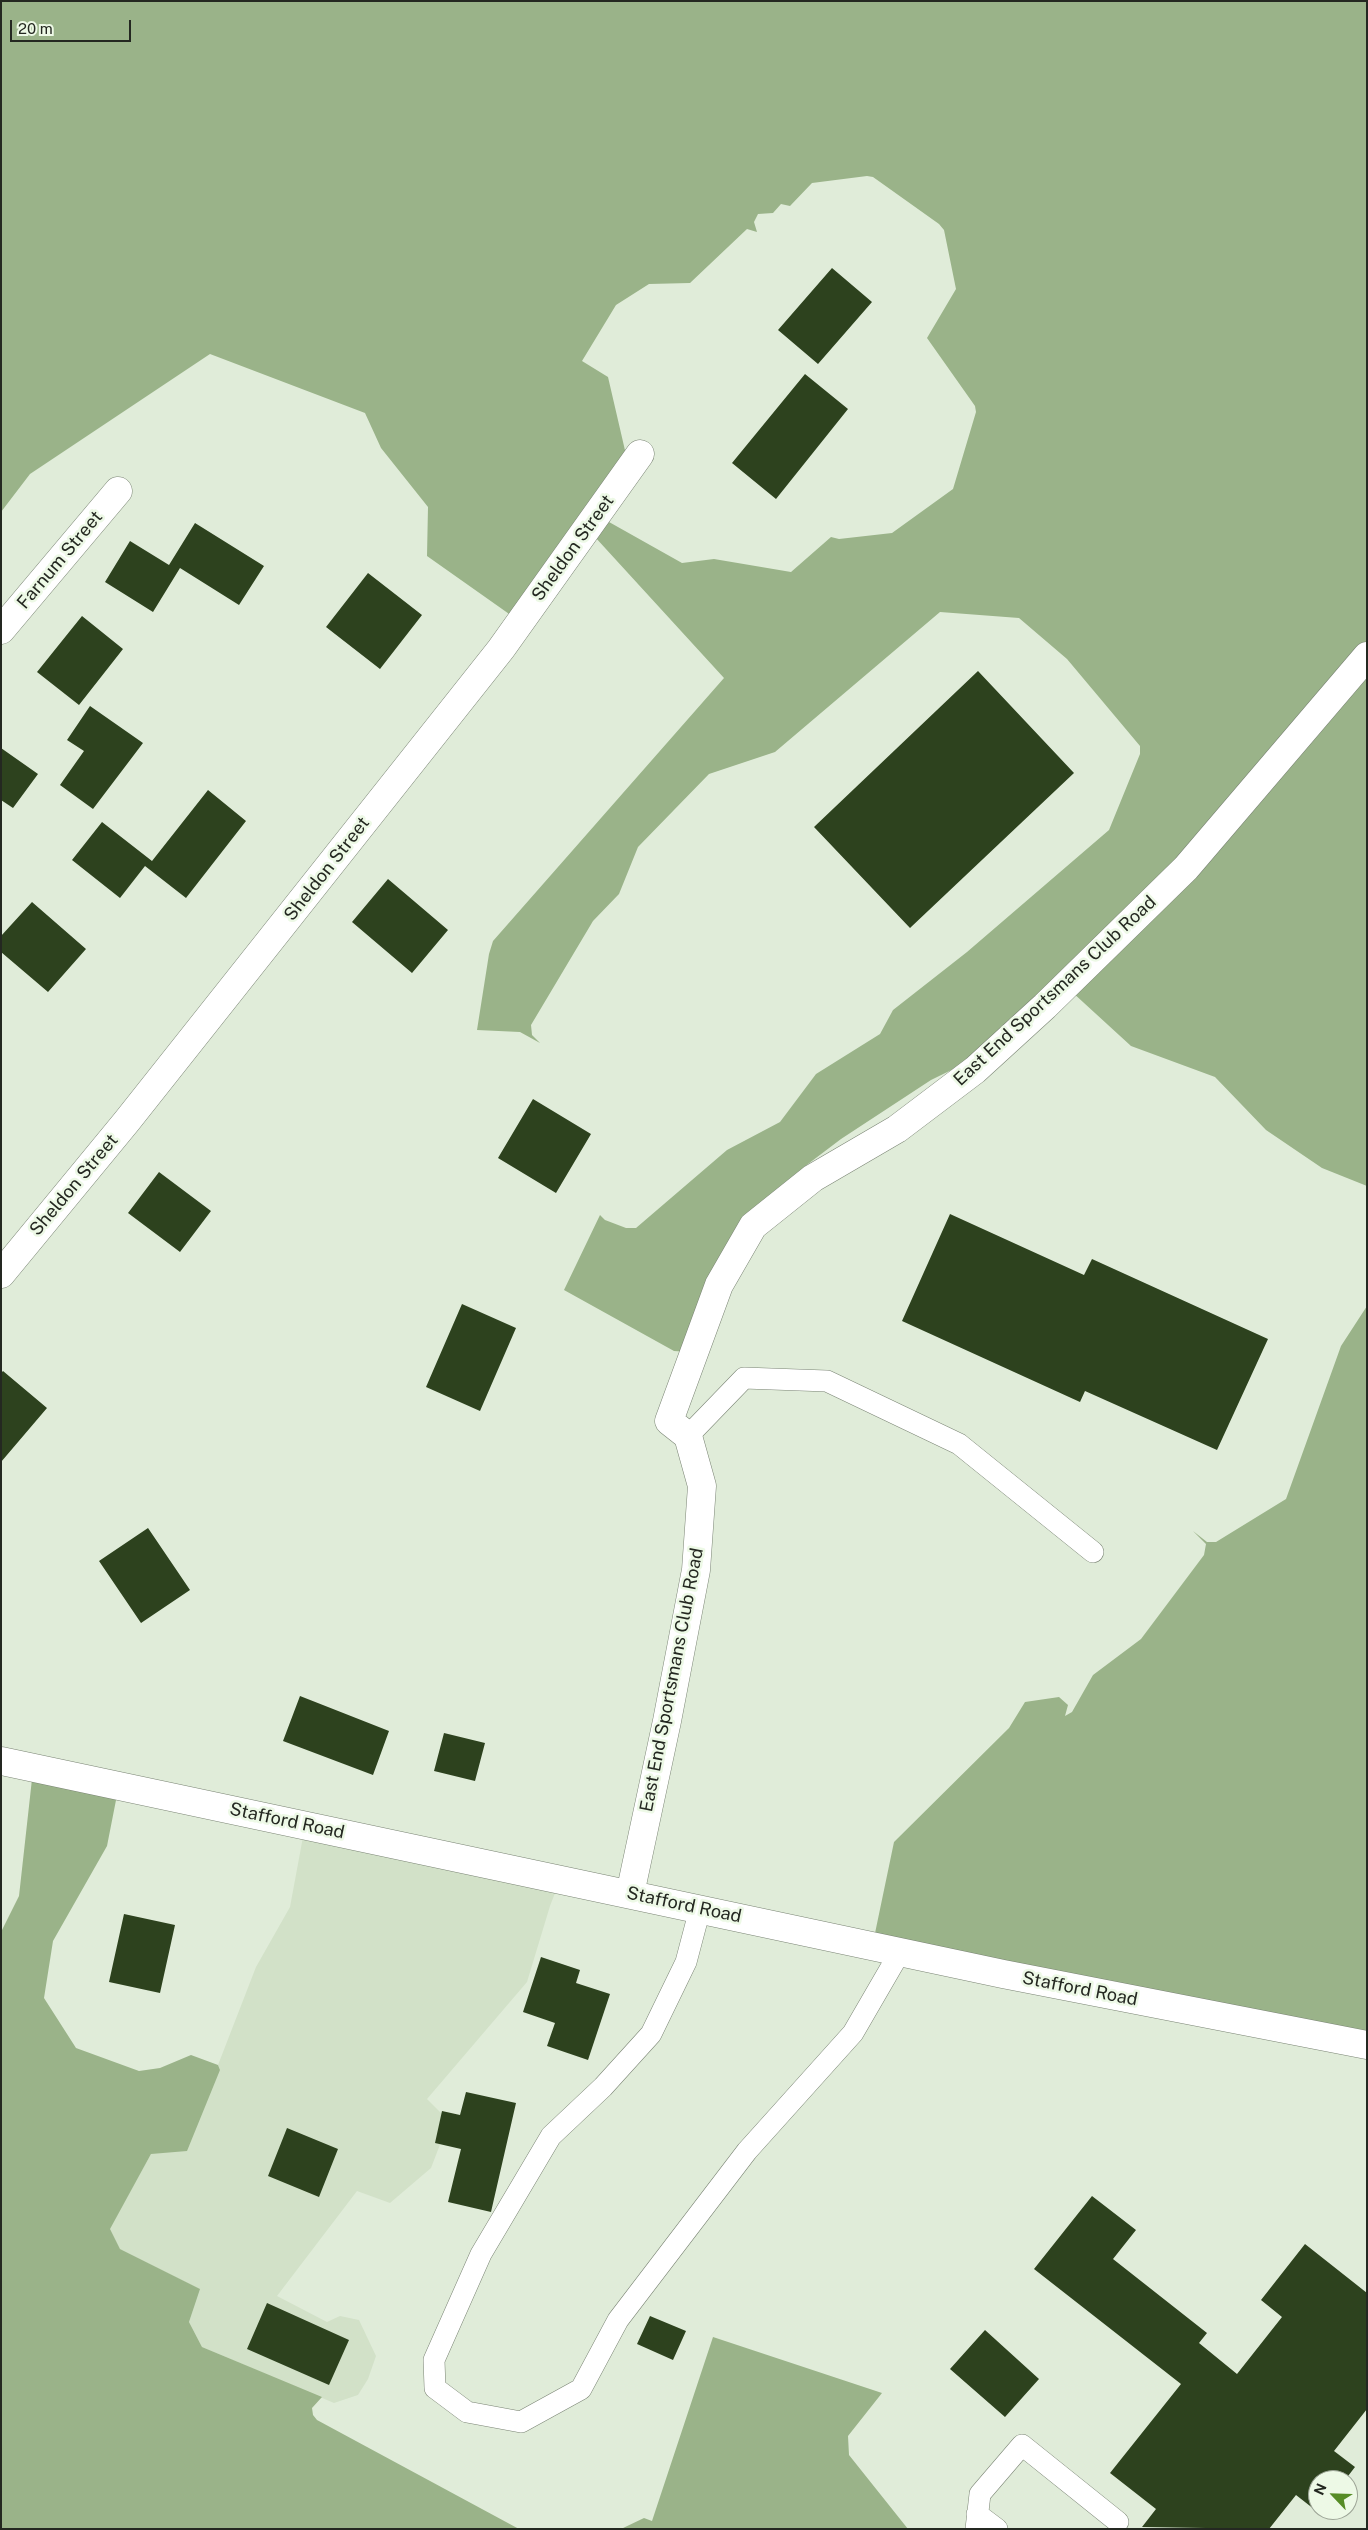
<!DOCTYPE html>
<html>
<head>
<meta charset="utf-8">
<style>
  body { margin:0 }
  #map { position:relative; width:1368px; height:2530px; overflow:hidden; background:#e0ecd9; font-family:"Public Sans",sans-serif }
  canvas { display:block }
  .frame { position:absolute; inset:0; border:2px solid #242821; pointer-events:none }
  .north { position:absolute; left:1308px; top:2470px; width:50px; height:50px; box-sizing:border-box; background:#edf9e6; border:1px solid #9da597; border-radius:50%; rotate:294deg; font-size:14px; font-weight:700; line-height:20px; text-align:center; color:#242821 }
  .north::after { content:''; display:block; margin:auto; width:18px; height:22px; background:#568c26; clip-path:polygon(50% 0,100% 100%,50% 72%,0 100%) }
  .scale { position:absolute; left:10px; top:20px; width:121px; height:22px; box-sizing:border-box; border:2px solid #242821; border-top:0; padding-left:6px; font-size:15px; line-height:18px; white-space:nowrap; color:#242821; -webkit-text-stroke:4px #edf9e6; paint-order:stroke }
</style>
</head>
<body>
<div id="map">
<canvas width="1368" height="2530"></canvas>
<div class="frame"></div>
<div class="north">N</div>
<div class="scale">20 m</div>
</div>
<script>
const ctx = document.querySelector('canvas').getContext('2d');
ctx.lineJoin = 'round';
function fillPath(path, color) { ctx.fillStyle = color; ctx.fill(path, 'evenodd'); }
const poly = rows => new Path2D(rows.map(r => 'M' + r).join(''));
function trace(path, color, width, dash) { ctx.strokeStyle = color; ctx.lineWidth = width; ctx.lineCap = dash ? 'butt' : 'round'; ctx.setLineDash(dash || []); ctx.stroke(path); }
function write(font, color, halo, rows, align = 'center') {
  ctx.font = font + ' "Public Sans",sans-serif'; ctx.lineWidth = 5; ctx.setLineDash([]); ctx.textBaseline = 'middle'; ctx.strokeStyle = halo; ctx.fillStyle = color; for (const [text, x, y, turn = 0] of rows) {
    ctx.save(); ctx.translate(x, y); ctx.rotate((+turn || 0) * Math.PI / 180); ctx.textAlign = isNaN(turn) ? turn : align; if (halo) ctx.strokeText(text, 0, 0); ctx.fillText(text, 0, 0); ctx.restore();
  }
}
const built = poly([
  [305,1826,560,1880,550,1906,527,1982,427,2099,449,2121,431,2168,390,2203,357,2191,277,2296,327,2322,340,2316,359,2320,376,2356,368,2379,358,2395,334,2403,202,2347,189,2322,199,2289,120,2249,109,2229,151,2154,220,2070,218,2065,256,1967,290,1907]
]);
const forest = poly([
  [1,1,1367,1,1367,1186,1322,1168,1266,1130,1215,1077,1131,1046,1060,981,984,1054,931,1080,841,1139,804,1167,758,1218,688,1352,674,1351,564,1290,600,1215,605,1220,626,1228,636,1228,727,1150,780,1122,816,1074,880,1034,893,1010,967,952,1109,830,1140,754,1140,746,1067,659,1019,618,940,612,775,752,709,774,638,847,619,894,593,921,531,1025,532,1035,540,1043,520,1032,477,1030,489,954,493,941,724,678,584,525,512,616,427,556,428,507,381,448,365,413,210,354,30,474,1,512],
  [867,176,873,177,939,224,944,230,956,289,927,338,975,406,976,412,953,489,892,533,839,539,831,537,791,572,714,559,682,563,593,513,627,459,608,377,582,361,616,305,649,284,690,283,747,229,757,232,754,222,758,214,773,213,781,204,790,206,812,183],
  [1367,1306,1367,2041,874,1938,894,1842,1009,1728,1025,1702,1059,1697,1068,1705,1065,1716,1072,1712,1093,1675,1141,1639,1204,1555,1206,1544,1193,1531,1207,1542,1216,1542,1286,1499,1341,1346],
  [33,1770,117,1795,107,1846,53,1941,44,1998,76,2048,139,2071,160,2068,191,2055,218,2065,220,2070,187,2151,151,2154,110,2229,120,2249,200,2289,189,2322,202,2347,322,2397,312,2408,313,2415,317,2420,519,2529,1,2529,1,1932,19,1896],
  [713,2337,882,2393,848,2436,849,2455,908,2529,621,2529,644,2518,652,2521]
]);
const building = poly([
  [832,268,872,302,818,364,778,330],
  [805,374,848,409,776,499,732,463],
  [195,523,264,566,239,605,180,568,153,612,105,582,130,541,169,565],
  [368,573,422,615,380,669,326,627],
  [82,616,123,649,79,705,37,672],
  [978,671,1074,773,910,928,814,827],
  [90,706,143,743,93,809,60,785,84,751,67,740],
  [1,748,38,774,13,808,1,800],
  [208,790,246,821,186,898,145,866,120,898,72,860,102,822,152,861],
  [388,879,448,930,412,973,352,922],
  [32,902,86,949,48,992,1,952,1,936],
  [533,1099,591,1134,556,1193,498,1158],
  [159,1172,211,1211,180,1252,128,1213],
  [950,1214,1084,1275,1092,1259,1268,1339,1217,1450,1085,1391,1080,1402,902,1321],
  [462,1304,516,1328,480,1411,426,1387],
  [3,1371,47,1408,1,1462,1,1373],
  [148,1528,190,1590,141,1623,99,1561],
  [300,1696,389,1731,373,1775,283,1741],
  [444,1733,485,1743,475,1781,434,1771],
  [124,1914,175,1925,160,1993,109,1982],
  [541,1957,580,1970,576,1983,610,1994,588,2060,547,2046,555,2023,523,2012],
  [466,2092,516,2103,491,2212,448,2202,461,2149,435,2143,442,2111,460,2115],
  [287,2128,338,2149,319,2197,268,2176],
  [1092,2196,1136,2230,1113,2259,1207,2333,1199,2343,1237,2374,1282,2317,1261,2300,1305,2244,1367,2293,1367,2409,1334,2451,1355,2467,1345,2480,1318,2480,1318,2510,1321,2510,1319,2513,1296,2495,1269,2529,1142,2527,1156,2509,1110,2473,1181,2384,1034,2269],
  [267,2303,349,2340,329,2385,247,2349],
  [650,2316,686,2331,673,2360,637,2344],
  [985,2330,1039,2379,1005,2417,950,2369]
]);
const service = poly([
  [688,1436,744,1378,827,1381,959,1444,1093,1552],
  [700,1909,686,1962,651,2034,603,2087,551,2136,481,2254,434,2360,435,2388,467,2412,521,2422,581,2389,618,2320,747,2151,853,2033,900,1952],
  [977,2514,997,2529],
  [976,2529,980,2494,1022,2445,1118,2522]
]);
const minor = poly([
  [1,630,118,491],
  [1,1274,127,1121,501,649,640,454],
  [630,1894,667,1721,696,1570,702,1486,688,1436,669,1421,719,1285,753,1226,813,1178,897,1129,975,1070,1045,1006,1186,868,1367,656]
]);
const secondary = poly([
  [1,1761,1003,1974,1367,2045]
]);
const streetNames = [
  ["Sheldon Street",573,548,-54],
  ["Farnum Street",60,560,-50],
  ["Sheldon Street",327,869,-52],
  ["East End Sportsmans Club Road",1055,991,-43],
  ["Sheldon Street",74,1185,-50],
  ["East End Sportsmans Club Road",672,1680,-79],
  ["Stafford Road",287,1821,12],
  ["Stafford Road",684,1905,12],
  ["Stafford Road",1080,1989,11]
];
fillPath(built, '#d2e1c8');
fillPath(forest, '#9ab389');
fillPath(building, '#2d421e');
trace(service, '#7a8474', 22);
trace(minor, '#7a8474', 29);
trace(secondary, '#7a8474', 29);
trace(service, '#fff', 21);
trace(minor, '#fff', 28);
trace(secondary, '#fff', 28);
write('18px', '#242821', '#edf9e6', streetNames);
</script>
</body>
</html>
